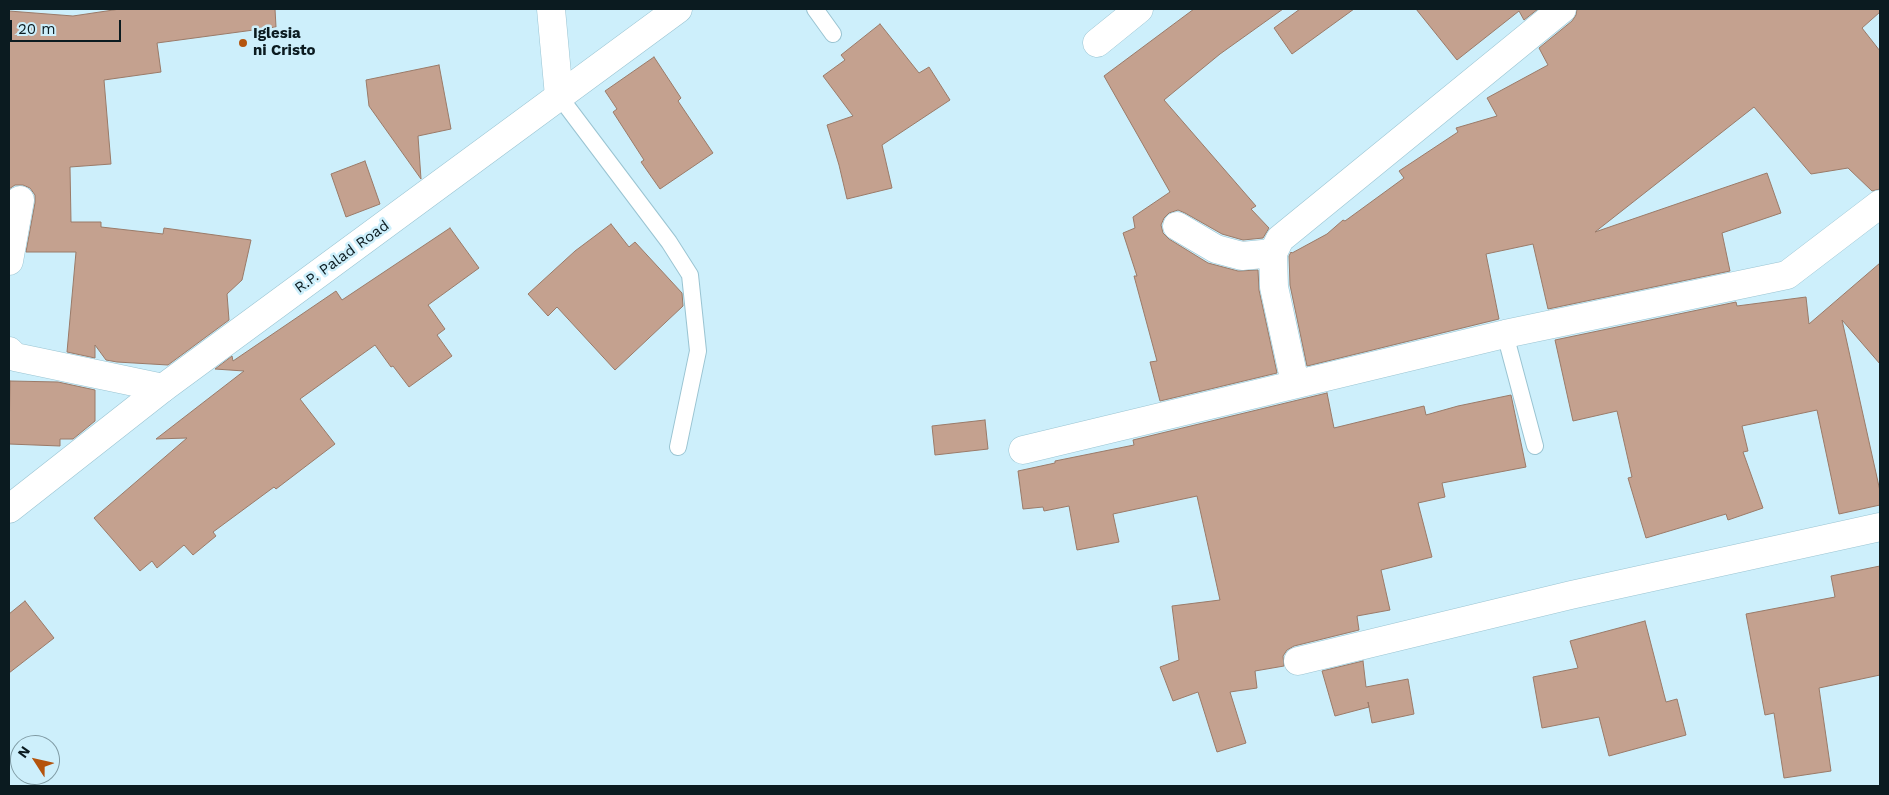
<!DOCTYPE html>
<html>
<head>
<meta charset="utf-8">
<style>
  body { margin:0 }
  #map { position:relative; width:1889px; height:795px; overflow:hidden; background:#cdeffb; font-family:"Work Sans",sans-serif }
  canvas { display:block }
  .frame { position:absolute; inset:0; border:10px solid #0b1b20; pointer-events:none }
  .north { position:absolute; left:10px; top:735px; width:50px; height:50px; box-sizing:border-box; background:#cdeffb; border:1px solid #7f9aa3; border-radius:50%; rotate:305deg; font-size:14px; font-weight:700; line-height:20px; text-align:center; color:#0b1b20 }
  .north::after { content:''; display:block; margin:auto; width:18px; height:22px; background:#b4540d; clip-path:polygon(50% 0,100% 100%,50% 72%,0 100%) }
  .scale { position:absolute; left:10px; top:20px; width:111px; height:22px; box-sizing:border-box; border:2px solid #0b1b20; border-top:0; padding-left:6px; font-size:15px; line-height:18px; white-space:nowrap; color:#0b1b20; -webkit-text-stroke:4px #cdeffb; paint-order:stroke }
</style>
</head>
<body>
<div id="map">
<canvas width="1889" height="795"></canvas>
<div class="frame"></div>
<div class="north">N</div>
<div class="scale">20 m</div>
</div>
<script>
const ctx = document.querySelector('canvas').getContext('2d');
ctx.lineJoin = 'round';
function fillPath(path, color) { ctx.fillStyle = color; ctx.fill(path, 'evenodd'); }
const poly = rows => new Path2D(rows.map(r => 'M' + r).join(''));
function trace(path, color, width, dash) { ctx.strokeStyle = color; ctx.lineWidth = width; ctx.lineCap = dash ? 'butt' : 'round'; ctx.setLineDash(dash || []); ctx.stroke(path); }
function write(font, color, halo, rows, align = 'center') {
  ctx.font = font + ' "Work Sans",sans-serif'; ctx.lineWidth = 5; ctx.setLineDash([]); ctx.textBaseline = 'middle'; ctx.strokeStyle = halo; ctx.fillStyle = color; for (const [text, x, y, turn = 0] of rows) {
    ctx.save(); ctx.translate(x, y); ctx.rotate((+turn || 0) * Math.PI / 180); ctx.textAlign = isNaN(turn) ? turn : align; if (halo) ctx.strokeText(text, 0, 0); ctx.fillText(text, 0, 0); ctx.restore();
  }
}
const building = poly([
  [120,9,275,9,276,27,157,43,161,72,104,80,111,164,70,167,71,222,101,222,101,227,163,234,164,228,251,240,242,280,227,294,229,320,168,365,117,362,106,360,95,345,95,358,67,352,76,252,26,252,35,203,35,195,30,188,23,185,15,185,9,189,9,11,73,16,120,9],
  [1194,9,1283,9,1220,54,1164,100,1256,206,1251,209,1269,228,1263,238,1243,240,1222,234,1185,213,1178,210,1169,213,1164,218,1161,225,1163,233,1169,239,1208,263,1238,271,1258,270,1259,290,1277,373,1160,401,1150,362,1157,361,1134,276,1137,276,1123,233,1135,228,1133,217,1170,192,1104,76,1194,9],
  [1300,9,1354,9,1292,54,1274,28,1300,9],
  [1416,9,1538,9,1524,20,1519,11,1457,60,1416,9],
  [1577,9,1880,9,1880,12,1862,28,1880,51,1880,189,1872,191,1848,168,1811,174,1754,107,1595,232,1767,173,1781,213,1722,233,1730,271,1548,309,1533,244,1486,254,1499,319,1307,366,1290,285,1289,256,1291,252,1292,253,1327,234,1343,220,1345,221,1404,178,1399,171,1458,132,1456,128,1497,116,1487,98,1548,65,1539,48,1572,21,1576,15,1577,9],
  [880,24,919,73,929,67,950,100,882,145,892,188,847,199,839,165,827,125,853,116,823,76,845,60,841,55,880,24],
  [654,57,681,98,678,101,713,153,660,189,641,162,644,160,613,112,617,109,605,91,654,57],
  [439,65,451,129,418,136,421,179,369,106,366,80,439,65],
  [365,161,380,204,346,217,331,174,365,161],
  [611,224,629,247,635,242,682,293,683,306,615,370,557,307,548,316,528,294,575,251,611,224],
  [450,228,479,268,428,305,445,329,437,335,452,356,409,387,393,366,391,367,375,345,300,399,335,444,276,489,274,487,213,532,216,536,193,555,184,545,157,568,152,561,140,571,94,518,187,438,156,439,244,371,215,369,232,356,233,361,336,291,342,300,450,228],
  [1880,263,1880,364,1842,320,1880,491,1880,505,1839,514,1817,410,1742,426,1748,451,1743,452,1763,508,1728,520,1726,514,1646,538,1628,478,1632,477,1617,411,1573,421,1555,340,1736,302,1737,306,1806,297,1809,324,1880,263],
  [10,381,58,382,95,390,95,421,73,439,60,439,60,446,9,444,10,381],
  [1327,393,1334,428,1424,406,1426,415,1458,406,1511,395,1526,467,1442,483,1445,497,1418,503,1432,557,1381,570,1390,610,1357,616,1359,630,1294,646,1287,650,1283,656,1284,666,1255,671,1257,688,1230,692,1246,743,1217,752,1198,692,1173,701,1160,667,1179,660,1172,606,1220,600,1197,496,1113,514,1119,542,1077,550,1069,506,1044,511,1043,507,1023,509,1018,471,1055,463,1055,461,1134,445,1133,440,1327,393],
  [985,420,988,449,935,455,932,426,985,420],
  [1880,566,1880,675,1819,688,1831,771,1784,778,1774,713,1765,715,1746,614,1835,597,1831,576,1880,566],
  [25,601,54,638,9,673,9,614,25,601],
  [1645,621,1666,702,1677,699,1686,735,1609,756,1599,717,1542,728,1533,677,1578,668,1570,641,1645,621],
  [1363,661,1366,687,1408,679,1414,714,1372,723,1368,702,1369,707,1335,716,1322,671,1363,661]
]);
const lane = poly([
  [815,9,833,34],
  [559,96,669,242,690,275,698,351,678,447],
  [1505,334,1535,446]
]);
const street = poly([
  [551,9,559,96],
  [1097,43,1139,9],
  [1177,226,1216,249,1242,256,1273,253],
  [9,261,20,200],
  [9,351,15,357,163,388],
  [1295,383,1274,287,1273,253,1280,239,1562,9],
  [1023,450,1505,334,1787,275,1880,204],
  [1298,661,1571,595,1880,527]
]);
const secondary = poly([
  [9,509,163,388,678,9]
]);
const markers = [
  [243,43,5,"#b4540d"]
];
const poiNames = [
  ["Iglesia",253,34],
  ["ni Cristo",253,51]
];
const streetNames = [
  ["R.P. Palad Road",342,257,-36]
];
fillPath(building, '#c4a18f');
trace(building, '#9a7a68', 1);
trace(lane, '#9ac4d2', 18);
trace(street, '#9ac4d2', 29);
trace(secondary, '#9ac4d2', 29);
trace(lane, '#fff', 16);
trace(street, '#fff', 28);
trace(secondary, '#fff', 28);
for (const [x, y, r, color] of markers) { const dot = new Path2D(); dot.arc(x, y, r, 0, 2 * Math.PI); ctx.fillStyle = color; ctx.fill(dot); trace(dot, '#cdeffb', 2); }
write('bold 15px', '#0b1b20', '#cdeffb', poiNames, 'left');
write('15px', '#0b1b20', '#cdeffb', streetNames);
</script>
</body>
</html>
